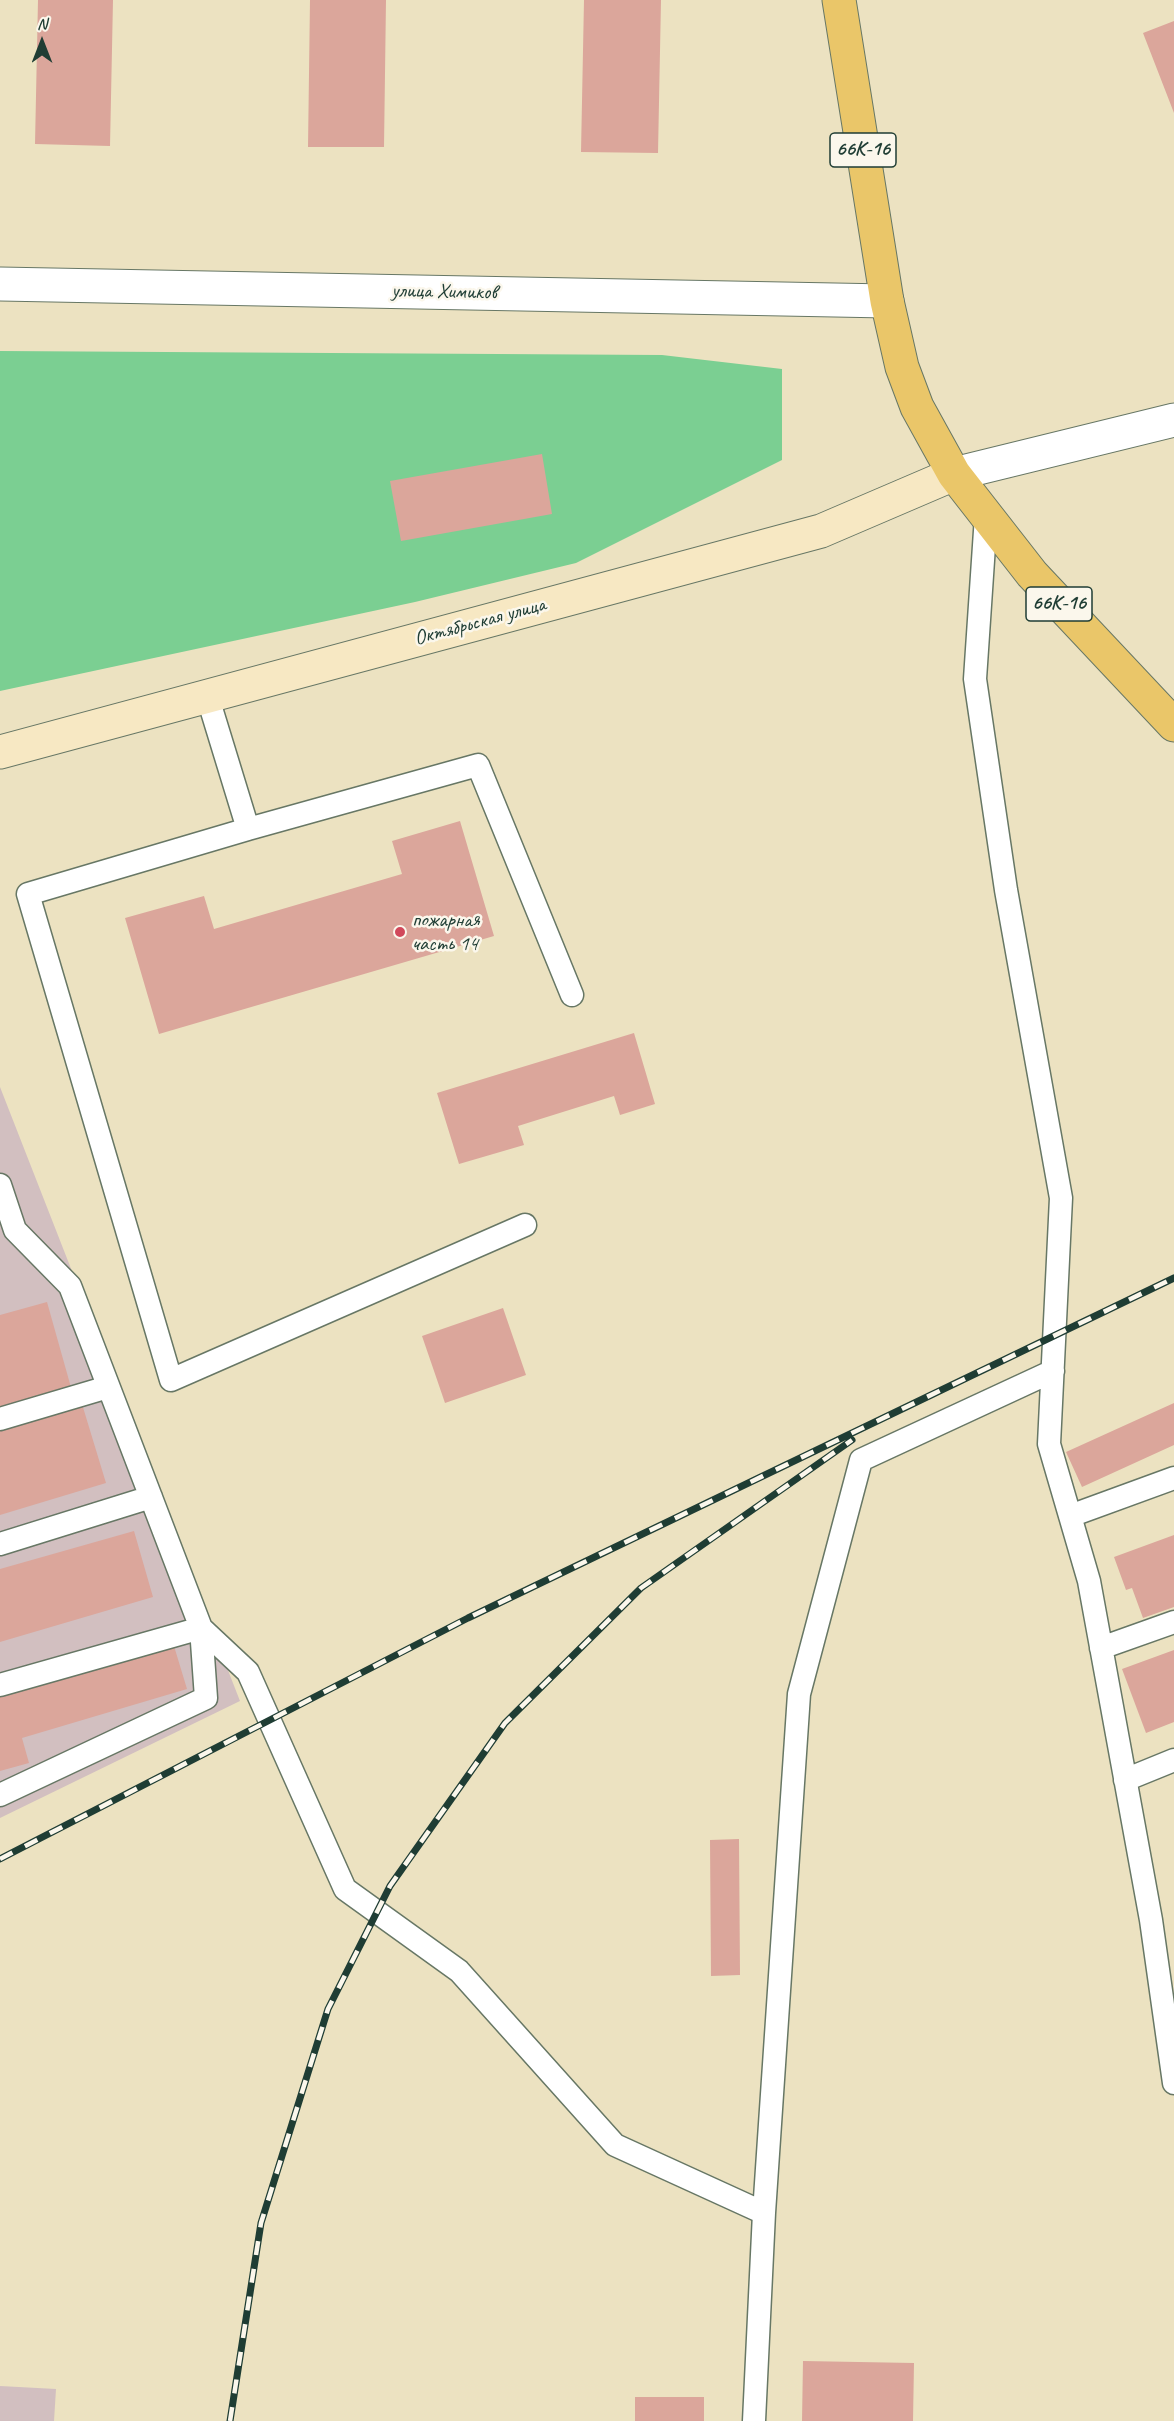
<!DOCTYPE html>
<html>
<head>
<meta charset="utf-8">
<style>
  body { margin:0 }
  #map { position:relative; width:1174px; height:2421px; overflow:hidden; background:#ece2c1; font-family:Caveat,sans-serif }
  canvas { display:block }
  .north { position:absolute; left:12px; top:12px; width:60px; height:60px; -webkit-text-stroke:4px #fbf7ec; paint-order:stroke; rotate:0deg; font-size:16px; font-weight:700; line-height:24px; text-align:center; color:#1f3d34 }
  .north::after { content:''; display:block; margin:auto; width:21px; height:27px; background:#1f3d34; clip-path:polygon(50% 0,100% 100%,50% 72%,0 100%) }
</style>
</head>
<body>
<div id="map">
<canvas width="1174" height="2421"></canvas>
<div class="north">N</div>
</div>
<script>
const ctx = document.querySelector('canvas').getContext('2d');
ctx.lineJoin = 'round';
function fillPath(path, color) { ctx.fillStyle = color; ctx.fill(path, 'evenodd'); }
const poly = rows => new Path2D(rows.map(r => 'M' + r).join(''));
function trace(path, color, width, dash) { ctx.strokeStyle = color; ctx.lineWidth = width; ctx.lineCap = dash ? 'butt' : 'round'; ctx.setLineDash(dash || []); ctx.stroke(path); }
function write(font, color, halo, rows, align = 'center') {
  ctx.font = font + ' Caveat,sans-serif'; ctx.lineWidth = 5; ctx.setLineDash([]); ctx.textBaseline = 'middle'; ctx.strokeStyle = halo; ctx.fillStyle = color; for (const [text, x, y, turn = 0] of rows) {
    ctx.save(); ctx.translate(x, y); ctx.rotate((+turn || 0) * Math.PI / 180); ctx.textAlign = isNaN(turn) ? turn : align; if (halo) ctx.strokeText(text, 0, 0); ctx.fillText(text, 0, 0); ctx.restore();
  }
}
const industrial = poly([
  [0,1087,240,1701,0,1818],
  [0,2386,56,2389,54,2421,0,2421]
]);
const green = poly([
  [0,351,662,355,782,369,782,460,576,563,415,602,0,691]
]);
const building = poly([
  [38,0,113,0,110,146,35,144],
  [310,0,386,0,384,147,308,147],
  [584,0,661,0,658,153,581,152],
  [1174,21,1174,113,1143,33],
  [542,454,552,514,401,541,390,481],
  [460,821,494,936,159,1034,125,918,204,896,214,929,402,874,392,841],
  [634,1033,655,1104,620,1115,614,1096,518,1126,524,1145,459,1164,437,1093],
  [47,1302,72,1391,0,1410,0,1315],
  [503,1308,526,1375,445,1403,422,1336],
  [1174,1403,1174,1445,1082,1487,1066,1452],
  [82,1404,106,1483,0,1515,0,1429],
  [134,1531,153,1597,0,1642,0,1569],
  [1174,1535,1174,1607,1143,1618,1132,1588,1126,1590,1114,1557],
  [174,1646,187,1689,22,1738,29,1763,0,1771,0,1697],
  [1174,1650,1174,1722,1146,1733,1122,1669],
  [739,1839,740,1975,711,1976,710,1840],
  [803,2361,914,2363,913,2421,802,2421],
  [635,2397,704,2397,704,2421,635,2421]
]);
const lane = poly([
  [986,516,975,679,1006,890,1061,1198,1049,1444,1089,1581,1151,1920,1174,2083],
  [207,695,248,829,478,765,572,995],
  [248,829,28,894,171,1380,525,1225],
  [0,1185,15,1230,70,1286,201,1628,248,1672,345,1889,459,1971,615,2145,764,2213],
  [0,1419,108,1387],
  [1070,1516,1174,1478],
  [0,1544,151,1497],
  [1101,1648,1174,1622],
  [0,1685,201,1628,206,1698,0,1795],
  [1125,1780,1174,1760],
  [754,2421,764,2213,799,1694,861,1460,1053,1371]
]);
const street = poly([
  [0,284,887,301],
  [954,474,1174,420]
]);
const secondary = poly([
  [0,752,821,531,954,474]
]);
const primary = poly([
  [839,0,887,301,902,367,917,407,954,474,1032,574,1174,725]
]);
const rail = poly([
  [0,1859,468,1618,1174,1278],
  [230,2421,261,2223,328,2009,390,1886,505,1723,641,1588,852,1440]
]);
const markers = [
  [400,932,6,"#d1495b"]
];
const shields = [
  [863,150,66],
  [1059,604,66]
];
const shieldNames = [
  ["66К-16",863,150],
  ["66К-16",1059,604]
];
const streetNames = [
  ["улица Химиков",444,292,1],
  ["Октябрьская улица",480,622,-15]
];
const poiNames = [
  ["пожарная",412,920],
  ["часть 14",412,944]
];
fillPath(industrial, '#d2bfc0');
fillPath(green, '#7bcf92');
fillPath(building, '#dba69b');
trace(lane, '#677765', 25);
trace(street, '#677765', 35);
trace(secondary, '#677765', 35);
trace(primary, '#677765', 35);
trace(lane, '#fff', 22);
trace(street, '#fff', 33);
trace(secondary, '#f7e8c3', 33);
trace(primary, '#eac669', 33);
trace(rail, '#1f3d34', 7);
trace(rail, '#fbf7ec', 4.5, [14]);
for (const [x, y, r, color] of markers) { const dot = new Path2D(); dot.arc(x, y, r, 0, 2 * Math.PI); ctx.fillStyle = color; ctx.fill(dot); trace(dot, '#fbf7ec', 2); }
for (const [x, y, w] of shields) { const box = new Path2D(); box.roundRect(x - w / 2, y - 17, w, 34, 4.5); ctx.fillStyle = '#fbf7ec'; ctx.fill(box); trace(box, '#1f3d34', 1.5); }
write('bold 20px', '#1f3d34', null, shieldNames);
write('21px', '#1f3d34', '#fbf7ec', streetNames);
write('21px', '#1f3d34', '#fbf7ec', poiNames, 'left');
</script>
</body>
</html>
